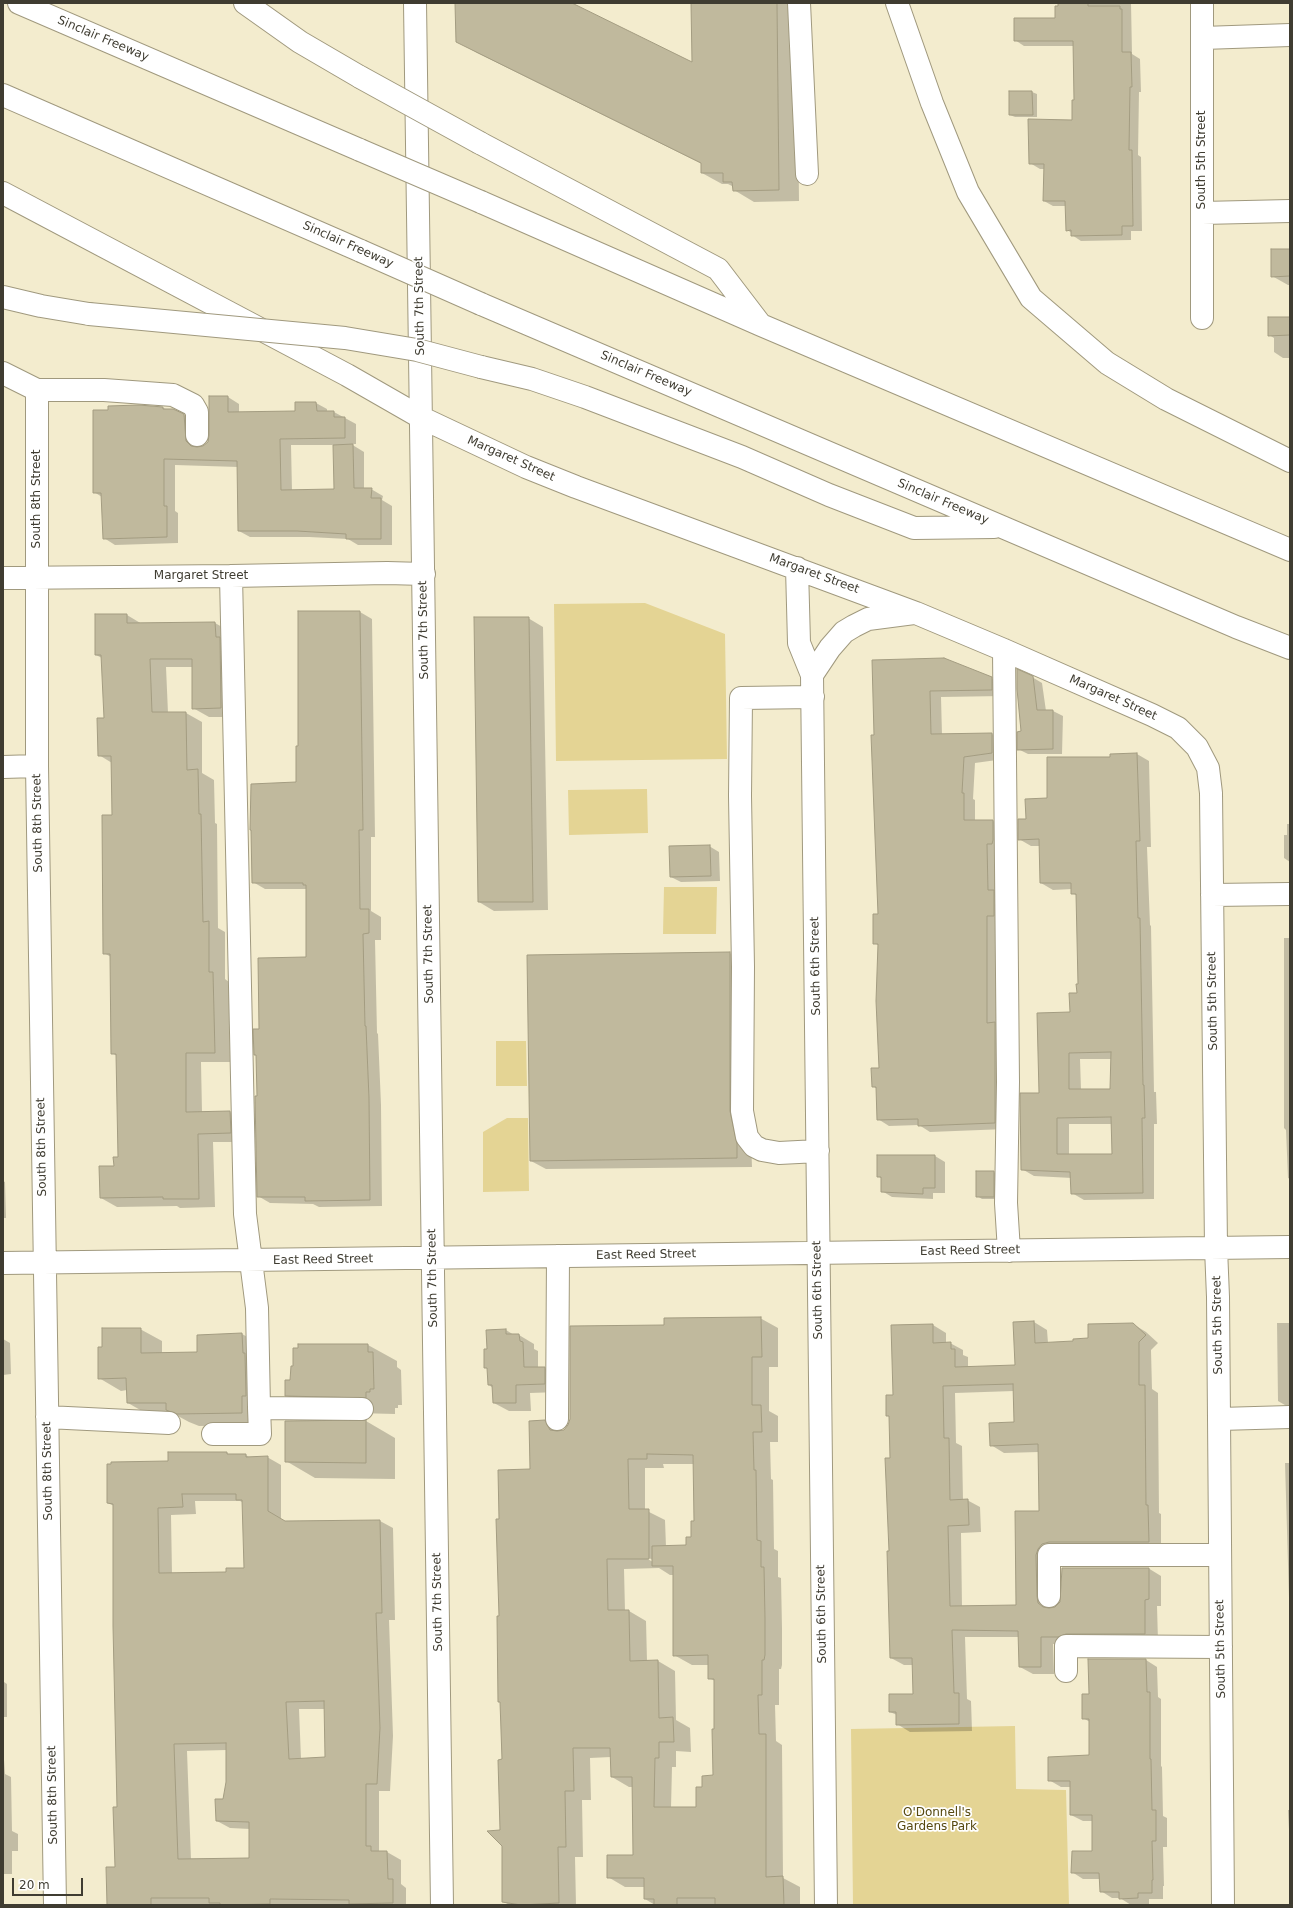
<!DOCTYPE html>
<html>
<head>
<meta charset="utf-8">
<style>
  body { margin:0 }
  #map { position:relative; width:1293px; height:1908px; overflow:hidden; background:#f3ecce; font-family:"DejaVu Sans",sans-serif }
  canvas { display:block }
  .frame { position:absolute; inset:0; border:4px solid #3f3c31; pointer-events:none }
  .scale { position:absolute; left:12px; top:1878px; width:71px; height:18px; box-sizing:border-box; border:2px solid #3f3c31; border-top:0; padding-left:5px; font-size:12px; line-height:14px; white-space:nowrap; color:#3f3c31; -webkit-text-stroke:3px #fff; paint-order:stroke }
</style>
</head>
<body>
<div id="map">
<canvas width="1293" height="1908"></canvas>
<div class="frame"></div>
<div class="scale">20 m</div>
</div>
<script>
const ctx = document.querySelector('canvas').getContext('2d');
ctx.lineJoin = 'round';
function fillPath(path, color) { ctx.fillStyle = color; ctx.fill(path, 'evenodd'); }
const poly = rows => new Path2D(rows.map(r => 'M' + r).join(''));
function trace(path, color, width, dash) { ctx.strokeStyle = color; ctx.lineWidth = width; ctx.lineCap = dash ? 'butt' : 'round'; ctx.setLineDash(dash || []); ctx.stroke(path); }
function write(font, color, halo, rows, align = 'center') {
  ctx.font = font + ' "DejaVu Sans",sans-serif'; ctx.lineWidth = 3.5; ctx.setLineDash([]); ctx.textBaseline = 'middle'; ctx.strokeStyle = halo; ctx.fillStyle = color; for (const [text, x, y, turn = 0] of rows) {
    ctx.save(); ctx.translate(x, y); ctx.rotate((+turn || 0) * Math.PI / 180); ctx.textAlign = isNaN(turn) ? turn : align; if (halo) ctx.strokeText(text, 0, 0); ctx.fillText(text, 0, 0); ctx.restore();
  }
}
const green = poly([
  [645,603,725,634,727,759,556,761,554,604],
  [647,789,648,833,569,835,568,790],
  [664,887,717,887,716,934,663,934],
  [496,1041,526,1041,527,1086,496,1086],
  [507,1118,528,1118,529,1191,483,1192,483,1132],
  [1015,1726,1016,1789,1066,1790,1069,1905,853,1905,851,1729]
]);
const shadow = poly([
  [456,3,570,3,693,64,692,3,797,3,799,201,754,202,734,190,734,187,728,184,722,184,702,173,702,164,477,53,457,41],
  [1059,3,1131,3,1132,54,1140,59,1141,92,1139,92,1138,155,1141,157,1142,231,1131,231,1131,240,1081,241,1072,235,1072,233,1067,230,1066,206,1053,206,1044,201,1044,169,1040,169,1030,163,1073,121,1075,101,1074,46,1024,46,1015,40,1056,19],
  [1010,92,1032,92,1037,94,1037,117,1015,117,1010,115],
  [1290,250,1290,285,1288,285,1272,276],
  [1290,318,1290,358,1283,358,1274,352,1274,338,1269,335],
  [228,397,239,404,239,413,296,412,296,403,316,403,327,409,327,412,334,412,356,424,356,444,351,444,364,452,364,489,371,489,383,496,382,500,392,506,392,545,358,545,348,539,309,537,250,537,239,531,238,467,175,465,175,511,178,513,178,543,115,545,104,538,102,497,94,492,163,408,184,415,195,422,197,449,203,447,208,442],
  [291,445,334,445,335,490,292,491],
  [360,612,372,619,375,837,371,837,371,911,381,917,381,940,375,940,377,1033,378,1034,381,1105,382,1206,319,1207,313,1204,270,1203,258,1196,257,1056,255,1055,260,1030,307,958,307,889,265,889,253,882,297,783,299,747],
  [127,615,142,624,215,623,231,632,237,717,209,717,193,708,193,667,166,667,168,713,186,713,202,722,202,773,214,780,215,823,217,824,218,928,225,932,225,979,229,982,230,1062,201,1062,202,1112,230,1112,246,1121,246,1142,213,1142,215,1207,180,1208,177,1206,117,1207,101,1198,119,1158,117,1056,112,1053,111,957,104,953,113,816,112,763,99,755,105,719,102,658,96,655],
  [528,618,543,627,548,910,494,911,479,902],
  [873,660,991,678,1003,685,1003,696,941,697,942,735,992,734,1003,740,1004,759,975,763,973,799,975,800,975,821,993,821,1004,827,1006,1129,930,1132,919,1125,889,1126,878,1119,877,1089,873,1086,880,1069,878,945,874,943,879,915],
  [1032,677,1042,683,1046,711,1053,711,1063,716,1062,754,1028,754,1018,749],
  [1137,754,1149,761,1151,847,1147,847,1150,925,1151,926,1154,1092,1156,1092,1157,1124,1154,1124,1154,1199,1084,1200,1072,1193,1072,1178,1034,1176,1022,1169,1041,1094,1078,994,1079,985,1078,896,1072,893,1072,889,1053,890,1041,883,1040,846,1031,846,1019,839,1027,820,1048,799,1111,758,1111,755],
  [1080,1059,1112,1059,1111,1090,1081,1090],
  [1069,1124,1112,1124,1113,1155,1069,1155],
  [1287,824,1290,824,1290,862,1284,858,1284,835,1287,835],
  [709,846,719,852,720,881,681,882,671,877],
  [1284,938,1290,938,1290,1179,1288,1178,1286,1130,1284,1128],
  [730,953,745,962,752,1167,546,1169,531,1161],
  [935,1156,945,1162,945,1193,933,1193,933,1199,892,1197,882,1191,882,1179,878,1176],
  [994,1172,998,1175,998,1199,982,1199,977,1196],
  [3,1181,5,1182,6,1218,3,1218],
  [760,1318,778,1328,778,1367,769,1367,769,1411,778,1416,778,1442,770,1442,771,1479,773,1480,774,1549,778,1551,778,1577,781,1578,782,1628,782,1665,781,1669,779,1669,779,1705,775,1705,776,1741,782,1745,783,1878,800,1887,800,1905,655,1905,645,1899,645,1887,625,1887,608,1877,634,1856,633,1787,629,1787,612,1777,611,1757,590,1758,591,1800,582,1800,583,1857,575,1857,576,1905,509,1905,503,1901,500,1520,531,1470,545,1421,561,1431,564,1431,665,1326],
  [663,1464,694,1464,695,1522,692,1538,687,1546,666,1547,665,1520,645,1510,645,1468,664,1468],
  [645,1556,653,1560,653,1562,644,1557],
  [659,1568,670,1575,674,1575,674,1655,692,1665,709,1665,709,1678,715,1681,714,1776,703,1788,697,1808,671,1808,672,1767,676,1767,676,1751,691,1752,690,1728,676,1720,675,1671,658,1661,647,1661,646,1621,629,1611,625,1611,624,1569],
  [1034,1322,1047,1330,1048,1343,1074,1342,1089,1339,1133,1324,1146,1332,1158,1343,1151,1350,1152,1389,1158,1393,1159,1513,1161,1514,1161,1549,1063,1549,1049,1604,1051,1609,1148,1568,1161,1576,1161,1606,1157,1606,1158,1641,1053,1644,1054,1674,1033,1674,1020,1667,1019,1637,965,1637,967,1699,971,1701,972,1731,910,1732,897,1724,897,1715,890,1712,914,1695,913,1665,904,1665,891,1658,891,1459,890,1417,887,1415,894,1396,933,1325,946,1333,946,1343,950,1343,963,1350,963,1355,968,1357,968,1367,1016,1366,1014,1323],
  [1014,1391,1015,1423,991,1445,1004,1453,1039,1452,1040,1512,1017,1606,962,1607,961,1533,981,1532,980,1507,967,1500,963,1500,962,1446,956,1443,955,1393],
  [1277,1323,1290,1323,1290,1408,1278,1401],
  [140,1329,162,1341,162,1354,198,1353,198,1336,242,1334,264,1346,263,1425,199,1426,189,1422,176,1415,149,1415,128,1403,127,1390,121,1391,99,1378,103,1348],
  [506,1330,514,1335,519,1335,534,1344,534,1349,538,1351,538,1368,545,1368,560,1376,559,1392,530,1393,531,1411,509,1411,494,1403,493,1388,489,1385,488,1369,485,1367,488,1349],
  [3,1339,10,1343,11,1374,3,1375],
  [299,1345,368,1345,397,1361,397,1367,401,1370,402,1405,398,1405,398,1408,395,1408,395,1414,315,1412,286,1395,291,1381],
  [366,1421,395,1438,395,1479,315,1478,286,1461],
  [3,1424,4,1474,3,1474],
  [1289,1430,1290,1430,1290,1691,1289,1598,1285,1463,1289,1463],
  [227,1453,230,1455,246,1455,250,1458,267,1457,281,1465,281,1519,285,1522,380,1521,393,1528,395,1620,389,1620,393,1736,390,1791,379,1791,379,1852,387,1852,401,1860,401,1884,406,1888,406,1905,108,1905,116,1868,118,1808,114,1506,108,1503,169,1462],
  [195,1501,240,1501,244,1503,245,1569,227,1573,172,1574,171,1515,196,1514],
  [299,1709,325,1709,326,1758,301,1759],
  [227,1750,227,1800,217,1821,230,1828,250,1829,250,1859,191,1860,187,1751],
  [3,1492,4,1682,7,1684,7,1717,3,1717],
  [1146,1660,1157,1667,1158,1697,1161,1699,1161,1766,1162,1767,1163,1816,1167,1818,1167,1847,1163,1847,1164,1886,1163,1886,1163,1899,1149,1899,1149,1904,1131,1905,1120,1898,1112,1898,1101,1891,1100,1879,1083,1879,1072,1872,1093,1852,1093,1821,1083,1821,1071,1815,1071,1787,1061,1787,1049,1780,1090,1756,1090,1722,1083,1718,1090,1695],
  [1289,1724,1290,1724,1290,1778],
  [3,1745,5,1774,11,1777,12,1831,18,1834,18,1851,12,1851,12,1874,3,1874],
  [1288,1810,1290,1810,1290,1872,1289,1830]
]);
const building = poly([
  [455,3,572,3,692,62,691,3,777,3,779,190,733,191,732,182,723,182,723,173,701,173,701,163,456,42,455,3],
  [1058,3,1088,3,1088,6,1120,6,1120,9,1122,9,1122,52,1131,52,1132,87,1130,87,1129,150,1132,150,1133,226,1122,226,1122,235,1071,236,1071,230,1066,231,1065,201,1043,201,1044,164,1029,164,1028,119,1072,120,1072,100,1074,100,1073,41,1014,41,1014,18,1055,18,1055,6,1058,6,1058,3],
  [1009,91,1032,91,1033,115,1009,115,1009,91],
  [1271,249,1290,249,1290,276,1271,277,1271,249],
  [1268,317,1290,317,1290,335,1268,336,1268,317],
  [209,396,228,396,228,412,295,411,295,402,316,402,317,411,334,411,334,417,345,417,345,438,280,439,281,490,334,489,333,445,353,444,354,488,372,488,371,498,381,498,381,539,346,539,346,534,297,531,238,531,237,461,164,459,164,506,167,506,167,537,103,539,101,493,93,493,93,410,108,410,108,406,139,405,163,407,163,409,173,409,184,414,186,441,191,446,197,447,203,446,208,442,209,435,209,396],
  [298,611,360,611,363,830,359,830,360,909,369,909,369,933,363,934,365,1026,366,1026,369,1098,370,1200,305,1201,305,1197,257,1197,255,1096,257,1096,256,1055,254,1055,253,1029,259,1029,258,958,306,957,306,885,303,885,303,883,252,883,251,830,250,830,251,784,296,782,296,746,298,746,298,611],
  [95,614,127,614,127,623,215,622,216,637,220,637,221,708,192,709,192,659,150,659,152,712,186,712,187,770,198,769,199,814,201,814,203,922,209,921,209,972,213,972,215,1053,186,1053,186,1112,230,1111,231,1133,198,1134,199,1199,163,1199,163,1197,100,1198,99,1166,114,1166,113,1157,118,1157,116,1054,111,1054,110,954,103,954,102,815,112,815,111,756,98,756,97,718,104,718,101,655,95,655,95,614],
  [474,617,529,617,533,902,478,902,474,617],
  [944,658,992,677,992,690,930,691,931,734,992,733,992,753,964,757,962,793,964,793,964,820,993,820,993,840,992,844,987,844,988,890,994,890,994,916,987,916,987,1023,995,1022,995,1123,918,1126,918,1119,877,1120,876,1087,872,1087,871,1068,879,1068,876,1001,878,944,873,944,873,914,878,914,871,735,874,735,872,660,944,658],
  [1017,669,1033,676,1037,710,1053,710,1053,749,1017,750,1017,732,1021,731,1017,689,1017,669],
  [1137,753,1140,841,1136,841,1138,918,1140,918,1143,1085,1144,1085,1145,1118,1142,1118,1143,1193,1071,1194,1070,1172,1021,1170,1020,1093,1039,1093,1037,1013,1070,1012,1069,993,1077,993,1076,984,1078,984,1076,894,1071,894,1071,883,1040,883,1039,839,1018,840,1018,819,1026,819,1025,799,1047,798,1047,757,1110,757,1110,754,1137,753],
  [1111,1052,1110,1089,1069,1089,1069,1053,1111,1052],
  [1111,1117,1112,1154,1057,1154,1057,1118,1111,1117],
  [710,845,711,876,670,877,669,846,710,845],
  [730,952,730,1111,737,1144,737,1158,530,1161,527,955,730,952],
  [877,1155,935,1155,935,1188,923,1188,923,1194,881,1192,881,1177,877,1177,877,1155],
  [976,1171,994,1171,994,1197,976,1197,976,1171],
  [761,1317,762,1357,752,1357,752,1405,761,1405,762,1432,753,1432,754,1470,756,1470,757,1540,761,1541,761,1567,764,1567,765,1618,765,1655,764,1660,762,1660,762,1695,758,1695,759,1734,766,1734,766,1877,783,1876,784,1905,715,1905,715,1898,677,1898,677,1905,654,1905,654,1899,644,1899,644,1878,607,1878,607,1855,633,1855,632,1777,611,1777,610,1748,573,1748,574,1791,565,1791,566,1847,558,1847,559,1903,521,1905,502,1902,502,1846,487,1831,500,1830,498,1760,502,1759,500,1702,498,1702,497,1616,499,1616,496,1519,499,1519,498,1470,530,1469,529,1421,545,1420,550,1430,557,1431,564,1430,568,1425,570,1419,570,1326,664,1325,664,1318,761,1317],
  [647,1454,693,1455,694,1521,691,1521,691,1537,686,1537,686,1545,652,1546,652,1566,673,1566,673,1656,708,1655,708,1679,714,1679,714,1729,712,1729,713,1775,702,1776,702,1787,696,1787,696,1807,654,1807,655,1758,659,1758,659,1742,674,1742,673,1717,659,1718,658,1660,630,1661,629,1610,608,1610,607,1559,649,1559,649,1509,629,1509,628,1459,647,1459,647,1454],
  [1034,1321,1035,1343,1073,1341,1073,1339,1088,1338,1088,1324,1133,1323,1146,1335,1139,1342,1139,1385,1145,1385,1146,1505,1148,1505,1149,1542,1049,1542,1042,1544,1038,1549,1036,1555,1037,1596,1038,1603,1043,1607,1049,1608,1055,1607,1060,1602,1062,1568,1149,1568,1149,1599,1145,1600,1145,1634,1066,1634,1058,1637,1041,1637,1041,1667,1019,1667,1018,1631,952,1630,954,1693,959,1693,959,1724,896,1725,896,1712,889,1712,889,1694,913,1694,912,1658,890,1658,887,1551,889,1551,885,1458,890,1458,889,1416,886,1416,886,1395,893,1395,891,1325,933,1324,933,1343,951,1342,951,1349,955,1349,955,1367,1015,1365,1013,1322,1034,1321],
  [1013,1384,1014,1422,989,1423,990,1446,1038,1444,1039,1511,1015,1511,1016,1605,950,1606,948,1526,969,1525,968,1499,950,1500,949,1438,944,1438,943,1386,1013,1384],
  [102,1328,141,1328,141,1353,197,1352,197,1335,242,1333,243,1353,245,1353,246,1396,242,1396,242,1413,177,1414,166,1410,166,1403,127,1403,126,1378,98,1379,98,1347,102,1347,102,1328],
  [506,1329,506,1334,519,1334,520,1341,523,1342,524,1367,545,1367,545,1384,516,1385,516,1403,493,1403,492,1385,488,1385,487,1368,484,1368,484,1349,487,1349,486,1330,506,1329],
  [298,1344,368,1344,368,1352,373,1352,374,1389,370,1389,370,1392,366,1392,366,1398,285,1396,285,1380,290,1380,291,1366,293,1366,293,1348,298,1348,298,1344],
  [366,1420,366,1463,285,1462,285,1421,366,1420],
  [168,1452,227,1452,227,1454,246,1454,246,1457,268,1456,268,1511,285,1521,380,1520,382,1613,376,1613,380,1728,377,1784,366,1784,366,1846,371,1846,371,1851,387,1851,388,1879,393,1879,393,1903,349,1904,349,1900,270,1899,270,1904,220,1905,220,1903,209,1903,209,1898,151,1898,151,1905,107,1905,106,1867,115,1867,113,1807,117,1807,113,1626,113,1504,107,1503,107,1464,111,1464,111,1462,168,1461,168,1452],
  [182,1494,236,1494,236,1500,242,1500,244,1568,226,1568,226,1572,159,1573,158,1508,183,1507,182,1494],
  [324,1701,325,1757,289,1759,286,1702,324,1701],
  [226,1743,226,1782,223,1799,215,1799,216,1821,249,1822,249,1858,178,1859,174,1744,226,1743],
  [1088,1659,1146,1659,1147,1692,1150,1692,1150,1759,1151,1759,1152,1810,1156,1810,1156,1841,1152,1841,1153,1880,1152,1880,1152,1893,1138,1893,1138,1898,1119,1899,1119,1892,1100,1892,1099,1873,1071,1873,1072,1851,1092,1851,1092,1815,1070,1815,1070,1781,1048,1781,1048,1757,1089,1755,1089,1719,1082,1719,1082,1694,1089,1694,1088,1659]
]);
const minor = poly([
  [415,3,442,1905],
  [799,3,807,174],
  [1203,38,1290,35],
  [1202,213,1290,211],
  [1202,318,1202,3],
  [3,373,37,390,104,390,173,395,193,405,197,412,197,435],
  [37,390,37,766,55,1905],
  [422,418,526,467,576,487,916,613,1004,650,1152,715,1178,728,1197,747,1208,768,1211,793,1216,1248,1218,1297,1223,1905],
  [797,568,799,643,812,675,826,1905],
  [231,576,245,1214,257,1308,259,1408,362,1409],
  [3,578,231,576,387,573,424,574],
  [1004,650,1008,1082,1006,1203,1009,1251],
  [812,675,830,648,844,632,854,626,868,619,914,613],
  [813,697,741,698,740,796,743,967,742,1111,747,1137,754,1146,762,1150,779,1153,818,1151],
  [3,767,37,766],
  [1212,895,1290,894],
  [3,1263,1290,1247],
  [47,1417,169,1423],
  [557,1419,558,1256],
  [1220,1419,1290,1417],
  [213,1434,260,1434,259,1408],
  [1049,1596,1049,1555,1220,1555],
  [1066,1671,1066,1646,1221,1647]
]);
const highway = poly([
  [19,3,360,150],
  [245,3,300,42,360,77],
  [897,3,932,103,968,192,1031,298,1107,363,1166,399,1290,461],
  [3,95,361,251],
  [480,143,718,269,760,324],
  [3,193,347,375,422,418],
  [481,202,761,325,1290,550],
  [3,297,41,306,89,314],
  [481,304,1236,627,1290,648],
  [481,367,532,379,585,397,742,457,829,495,914,528,994,527]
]);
const highwayBridge = poly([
  [360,77,480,143],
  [360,150,481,202],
  [361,251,481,304],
  [89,314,345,338,417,350,481,367]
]);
const streetNames = [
  ["Sinclair Freeway",103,39,23],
  ["South 5th Street",1202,160,-90],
  ["Sinclair Freeway",348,245,24],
  ["South 7th Street",420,306,-91],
  ["Sinclair Freeway",646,374,23],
  ["Margaret Street",511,459,24],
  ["South 8th Street",37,499,-90],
  ["Sinclair Freeway",943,502,23],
  ["Margaret Street",814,574,20],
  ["Margaret Street",201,576],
  ["South 7th Street",424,630,-91],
  ["Margaret Street",1113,698,24],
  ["South 8th Street",38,823,-91],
  ["South 7th Street",429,954,-91],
  ["South 6th Street",816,966,-91],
  ["South 5th Street",1213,1001,-91],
  ["South 8th Street",42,1147,-91],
  ["East Reed Street",970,1251,-1],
  ["East Reed Street",646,1255,-1],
  ["East Reed Street",323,1260,-1],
  ["South 7th Street",433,1278,-91],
  ["South 6th Street",818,1290,-91],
  ["South 5th Street",1218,1325,-91],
  ["South 8th Street",48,1471,-91],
  ["South 7th Street",438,1602,-91],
  ["South 6th Street",822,1614,-91],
  ["South 5th Street",1221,1649,-91],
  ["South 8th Street",53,1795,-91]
];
const parkNames = [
  ["O'Donnell's",937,1813],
  ["Gardens Park",937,1827]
];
fillPath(green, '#e4d494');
fillPath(shadow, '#0003');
fillPath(building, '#c0b99d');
trace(building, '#a39c81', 1);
trace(minor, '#a0997e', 24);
trace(highway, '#a0997e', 24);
trace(minor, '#fff', 22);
trace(highway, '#fff', 22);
trace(highwayBridge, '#a0997e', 24, []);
trace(highwayBridge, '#fff', 22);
write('12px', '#3f3c31', '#fff', streetNames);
write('12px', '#56480f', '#fff', parkNames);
</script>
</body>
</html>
